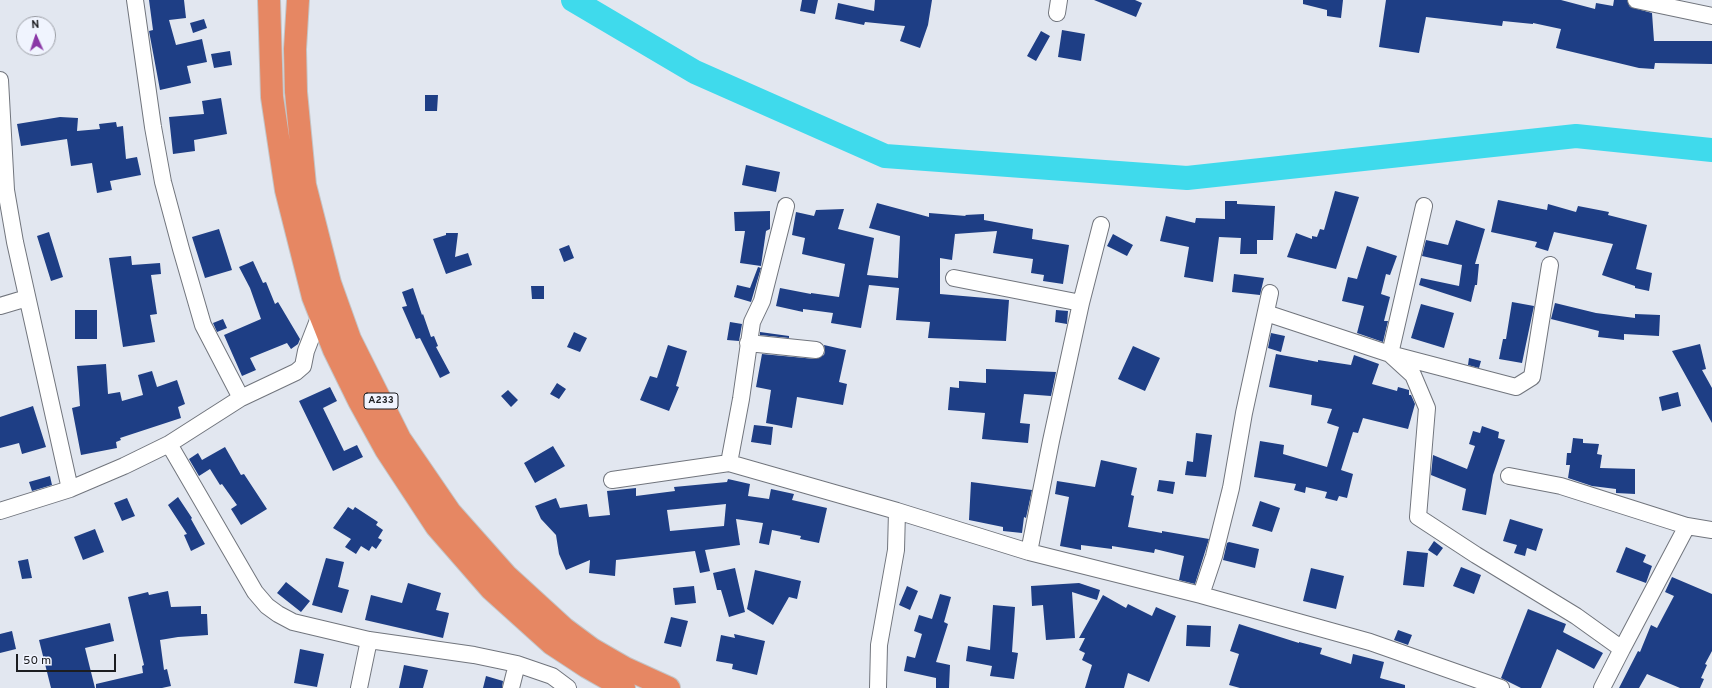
<!DOCTYPE html>
<html>
<head>
<meta charset="utf-8">
<style>
  body { margin:0 }
  #map { position:relative; width:1712px; height:688px; overflow:hidden; background:#e2e7f0; font-family:Overpass,sans-serif }
  canvas { display:block }
  .north { position:absolute; left:16px; top:16px; width:40px; height:40px; box-sizing:border-box; background:#f0f4fe; border:1px solid #9b9ea5; border-radius:50%; rotate:357deg; font-size:11px; font-weight:700; line-height:16px; text-align:center; color:#1c1d20 }
  .north::after { content:''; display:block; margin:auto; width:14px; height:18px; background:#8a37a6; clip-path:polygon(50% 0,100% 100%,50% 72%,0 100%) }
  .scale { position:absolute; left:16px; top:654px; width:100px; height:18px; box-sizing:border-box; border:2px solid #1c1d20; border-top:0; padding-left:5px; font-size:12px; line-height:14px; white-space:nowrap; color:#1c1d20; -webkit-text-stroke:3px #f0f4fe; paint-order:stroke }
</style>
</head>
<body>
<div id="map">
<canvas width="1712" height="688"></canvas>
<div class="north">N</div>
<div class="scale">50 m</div>
</div>
<script>
const ctx = document.querySelector('canvas').getContext('2d');
ctx.lineJoin = 'round';
const poly = rows => new Path2D(rows.map(r => 'M' + r).join(''));
function trace(path, color, width, dash) { ctx.strokeStyle = color; ctx.lineWidth = width; ctx.lineCap = dash ? 'butt' : 'round'; ctx.setLineDash(dash || []); ctx.stroke(path); }
function fillPath(path, color) { ctx.fillStyle = color; ctx.fill(path, 'evenodd'); }
function write(font, color, halo, rows, align = 'center') {
  ctx.font = font + ' Overpass,sans-serif'; ctx.lineWidth = 4; ctx.setLineDash([]); ctx.textBaseline = 'middle'; ctx.strokeStyle = halo; ctx.fillStyle = color; for (const [text, x, y, turn = 0] of rows) {
    ctx.save(); ctx.translate(x, y); ctx.rotate((+turn || 0) * Math.PI / 180); ctx.textAlign = isNaN(turn) ? turn : align; if (halo) ctx.strokeText(text, 0, 0); ctx.fillText(text, 0, 0); ctx.restore();
  }
}
const river = poly([
  [573,0,695,72,885,156,1187,178,1576,136,1712,150]
]);
const building = poly([
  [149,0,184,0,186,18,169,20,176,45,202,39,207,62,187,66,191,83,160,90,149,31,153,30],
  [802,0,818,0,815,14,800,11],
  [875,0,932,0,928,25,920,48,900,41,905,26,865,22,864,25,835,19,838,3,874,11],
  [1094,0,1135,0,1142,3,1136,17],
  [1303,0,1343,0,1341,18,1327,16,1327,10,1303,4],
  [1386,0,1561,0,1595,9,1596,3,1613,6,1614,0,1627,0,1630,7,1652,13,1654,41,1712,41,1712,64,1655,63,1654,69,1639,68,1556,48,1561,29,1533,23,1533,24,1503,21,1502,26,1426,17,1419,53,1379,47],
  [204,19,207,28,193,33,190,23],
  [1062,30,1085,34,1081,61,1058,57],
  [1041,31,1050,36,1036,61,1027,56],
  [230,51,232,65,214,68,211,54],
  [425,95,438,95,437,111,425,111],
  [221,98,227,134,194,140,195,151,173,154,169,117,204,114,202,101],
  [60,117,78,118,77,131,100,129,99,124,116,122,117,127,123,126,126,159,137,157,141,175,110,181,112,190,97,193,92,163,71,166,67,139,21,146,17,124],
  [746,165,780,172,776,192,742,185],
  [1335,191,1359,197,1336,269,1287,257,1296,233,1312,239,1312,236,1317,237,1320,229,1324,230],
  [1498,200,1547,210,1548,204,1576,212,1578,206,1609,212,1608,215,1647,225,1636,269,1652,273,1649,291,1635,288,1635,286,1602,275,1613,244,1554,232,1548,251,1535,247,1537,242,1491,232],
  [1225,201,1237,201,1237,204,1275,206,1273,240,1257,240,1257,254,1240,254,1241,238,1219,237,1213,282,1184,277,1189,247,1160,241,1166,216,1195,223,1196,218,1225,219],
  [877,203,929,217,929,213,966,216,965,215,984,214,984,220,1033,229,1032,239,1069,245,1063,284,1043,281,1044,275,1031,273,1033,259,993,253,997,231,955,234,952,260,940,258,940,294,1009,300,1006,341,928,338,930,322,896,320,899,288,869,285,861,328,831,323,833,313,803,309,803,312,776,306,780,288,811,294,811,293,839,297,845,264,802,254,805,238,792,235,796,212,814,216,816,210,844,209,838,229,874,238,867,275,898,278,900,236,869,228],
  [770,211,770,229,766,231,761,266,740,263,745,231,735,231,734,212],
  [1456,220,1485,229,1475,264,1479,264,1477,285,1475,285,1471,302,1419,285,1421,278,1459,286,1462,265,1422,256,1426,240,1448,245],
  [219,229,232,270,205,278,192,237],
  [49,232,63,277,51,281,37,236],
  [446,233,458,233,455,257,468,253,472,265,446,274,433,239,446,235],
  [1113,234,1133,245,1127,256,1107,246],
  [569,245,574,258,564,262,559,249],
  [1367,246,1397,256,1390,275,1386,274,1381,294,1390,297,1384,321,1388,321,1383,342,1357,333,1364,306,1342,301,1348,277,1357,279],
  [131,256,132,265,160,263,161,274,151,275,157,314,150,315,155,342,123,347,109,258],
  [253,261,263,283,266,282,275,304,278,302,300,339,298,344,291,349,287,343,250,358,256,370,242,376,224,335,261,319,250,288,239,267],
  [758,267,761,268,751,302,734,297,737,285,750,288],
  [1234,274,1264,278,1260,295,1232,292],
  [531,286,544,286,544,299,532,299],
  [413,288,422,315,423,314,431,337,434,336,438,346,436,347,450,373,440,378,420,338,416,339,402,307,407,306,402,292],
  [1512,302,1534,306,1522,363,1499,359,1503,339,1506,339],
  [1555,303,1596,313,1635,318,1635,314,1660,315,1659,336,1624,334,1624,340,1598,337,1599,331,1551,319],
  [1421,304,1454,313,1444,348,1411,338],
  [75,310,97,310,97,339,75,339],
  [1056,310,1068,311,1067,324,1055,322],
  [223,319,227,328,217,332,213,323],
  [730,322,742,324,739,341,727,340],
  [574,332,587,338,580,352,567,347],
  [760,332,789,336,789,338,760,335],
  [1271,333,1285,336,1281,352,1268,348],
  [1700,344,1706,369,1702,370,1712,388,1712,423,1672,351],
  [668,345,687,351,676,386,679,387,669,411,640,400,650,376,657,378],
  [824,345,846,350,839,382,847,384,843,405,797,397,792,428,766,423,771,390,756,387,762,354,815,359,824,355,825,351],
  [1133,346,1160,358,1145,391,1118,379],
  [1276,354,1318,362,1318,360,1351,365,1354,355,1379,364,1372,384,1397,391,1398,387,1409,390,1409,395,1411,395,1415,404,1408,429,1363,418,1358,433,1353,432,1341,470,1353,474,1347,498,1339,496,1337,501,1325,498,1327,492,1306,487,1305,493,1294,490,1296,484,1254,477,1260,441,1284,445,1283,454,1327,467,1339,427,1327,423,1332,409,1311,405,1312,395,1269,387],
  [1469,358,1481,361,1479,368,1468,365],
  [106,364,108,394,120,392,122,401,143,395,138,375,152,371,157,387,177,380,185,404,178,407,181,418,120,438,121,440,116,442,117,448,81,455,72,408,80,406,77,366],
  [986,369,1056,372,1051,396,1024,394,1020,423,1030,424,1028,443,982,439,985,413,948,410,950,387,959,388,959,381,986,383],
  [557,383,566,389,559,399,550,394],
  [330,387,337,401,323,408,344,451,357,445,363,457,333,471,299,401],
  [508,390,518,400,511,407,501,396],
  [1678,392,1681,406,1662,411,1659,397],
  [33,406,46,447,22,454,19,443,0,448,0,417],
  [754,425,773,427,771,445,751,442],
  [1482,426,1499,432,1498,438,1505,440,1493,475,1486,515,1462,510,1466,489,1431,475,1433,455,1467,469,1475,446,1469,444,1473,431,1480,433],
  [1196,433,1212,435,1206,477,1185,475,1187,461,1193,462],
  [1573,438,1583,439,1583,443,1599,444,1597,454,1602,455,1600,468,1635,469,1635,494,1616,493,1616,489,1592,486,1568,478,1570,465,1566,465,1567,453,1571,453],
  [553,446,565,466,535,483,524,463],
  [225,447,241,475,244,474,267,509,241,525,231,509,237,505,222,484,220,485,210,469,199,476,189,459,198,453,202,460],
  [1101,460,1137,468,1131,495,1134,496,1128,527,1162,533,1162,531,1209,539,1195,584,1179,580,1184,556,1155,549,1154,553,1112,546,1112,549,1081,545,1081,550,1060,546,1069,497,1055,494,1057,481,1095,487],
  [50,476,52,485,32,491,29,482],
  [728,479,750,484,748,496,769,499,771,489,794,494,792,500,827,508,819,543,800,539,801,536,772,530,769,545,759,543,763,523,736,519,740,545,705,550,710,571,700,573,695,551,616,560,615,576,589,573,590,560,566,570,559,554,556,535,541,519,535,506,556,498,560,508,587,504,589,517,610,515,607,491,636,488,636,496,675,491,674,487,727,482],
  [726,504,724,526,670,531,667,510],
  [1159,480,1175,482,1173,494,1157,491],
  [971,482,1032,490,1026,518,1024,517,1022,533,1003,531,1003,527,969,520],
  [178,497,192,518,191,519,205,544,191,551,184,535,187,534,168,505],
  [127,498,135,516,122,521,114,503],
  [1260,501,1280,508,1272,532,1252,526],
  [348,507,353,510,355,507,378,522,376,525,383,530,378,538,382,540,376,549,372,546,369,551,361,546,356,554,345,547,351,539,333,528],
  [1510,519,1543,529,1536,551,1527,548,1525,556,1514,553,1517,545,1503,541],
  [95,529,104,552,83,560,74,537],
  [1434,541,1443,548,1437,556,1428,550],
  [1229,542,1259,549,1255,568,1223,560,1227,543],
  [1626,547,1646,555,1643,562,1652,566,1646,583,1616,572],
  [1407,551,1428,553,1424,587,1403,585],
  [326,558,344,562,338,587,349,590,342,613,312,605],
  [28,559,32,578,22,579,18,561],
  [1461,567,1481,575,1474,594,1453,586],
  [735,568,745,612,729,617,721,590,717,590,713,573],
  [1311,568,1344,576,1336,609,1303,601],
  [755,570,801,581,797,599,789,597,773,625,747,609],
  [1672,577,1712,594,1712,651,1705,664,1707,665,1701,678,1704,679,1700,688,1680,688,1647,674,1639,688,1619,688,1638,651,1640,652,1651,625,1657,628,1674,596,1665,592],
  [286,582,310,601,301,612,277,593],
  [408,583,441,593,436,610,449,613,443,638,365,620,371,595,402,603],
  [1079,583,1100,590,1097,600,1072,592,1075,638,1046,640,1043,605,1032,606,1031,586],
  [694,586,696,603,675,605,673,588],
  [907,586,918,591,910,610,899,605],
  [168,591,171,607,201,606,201,614,207,614,208,635,178,637,160,640,164,670,167,669,171,686,162,688,96,688,96,684,143,673,142,666,144,665,128,597,148,592,149,595],
  [940,594,951,597,944,622,948,624,936,662,950,665,949,688,936,688,936,678,904,671,907,656,915,658,922,634,914,631,919,615,932,619],
  [1103,595,1126,608,1128,604,1152,616,1156,607,1176,616,1149,682,1128,673,1124,688,1085,688,1092,665,1082,660,1085,653,1079,650,1085,638,1079,638],
  [993,605,1015,607,1012,652,1018,653,1014,679,990,676,992,666,966,661,968,646,990,650],
  [1528,609,1566,624,1563,632,1603,653,1594,669,1557,649,1541,688,1521,688,1501,678],
  [671,617,688,621,681,647,664,643],
  [110,623,114,641,85,648,95,688,51,688,39,640],
  [1239,624,1299,643,1299,642,1322,648,1320,654,1351,664,1353,654,1384,662,1380,678,1405,685,1405,688,1240,688,1229,685,1239,654,1230,651],
  [1187,625,1211,626,1210,647,1186,646],
  [1398,630,1412,635,1408,645,1394,640],
  [12,631,16,649,0,653,0,634],
  [734,634,765,641,757,675,732,669,733,664,716,661,721,635,735,638],
  [300,649,324,654,317,687,294,683],
  [404,665,428,670,423,688,399,688],
  [486,676,503,681,502,688,483,688]
]);
const minor = poly([
  [135,0,153,127,163,182,181,249,203,325,241,398],
  [1636,0,1712,16],
  [1057,13,1059,0],
  [0,80,6,190,15,242,70,489],
  [1424,206,1390,354,1413,375,1427,408,1418,517,1476,555,1576,616,1622,649,1602,688],
  [954,278,1081,303],
  [0,306,27,298],
  [1266,313,1390,354,1516,387,1532,377,1550,265],
  [748,343,816,350],
  [169,444,255,592,267,606,278,614,293,622,369,640,474,655,517,664,552,676,568,688],
  [729,463,741,399,752,322,762,301,786,206],
  [1509,476,1561,486,1687,526],
  [612,480,729,463,897,511,1029,552,1201,595,1370,642,1501,688],
  [0,511,70,489,124,466,169,444,241,398,296,372,303,366,306,351,320,315],
  [1029,552,1051,441,1081,303,1101,225],
  [1201,595,1214,556,1231,488,1244,413,1270,293],
  [1622,649,1687,526,1712,530],
  [359,688,369,640],
  [511,688,517,664],
  [878,688,879,645,896,550,897,511]
]);
const highway = poly([
  [269,0,272,97,286,190,313,297,334,350,359,401,386,450,436,526,491,589,552,644,587,667,624,688],
  [298,0,295,49,296,92,305,185,330,283,350,339,400,439,450,512,506,575,565,629,592,649,625,668,669,688]
]);
const shields = [
  [381,401,34]
];
const shieldNames = [
  ["A233",381,401]
];
trace(river, '#3fdaec', 24);
fillPath(building, '#1e3e85');
trace(minor, '#71757d', 18);
trace(highway, '#c4c4c5', 24);
trace(minor, '#fff', 16);
trace(highway, '#e68763', 22);
for (const [x, y, w] of shields) { const box = new Path2D(); box.roundRect(x - w / 2, y - 8, w, 16, 3); ctx.fillStyle = '#f0f4fe'; ctx.fill(box); trace(box, '#1c1d20', 1); }
write('bold 10px', '#1c1d20', null, shieldNames);
</script>
</body>
</html>
